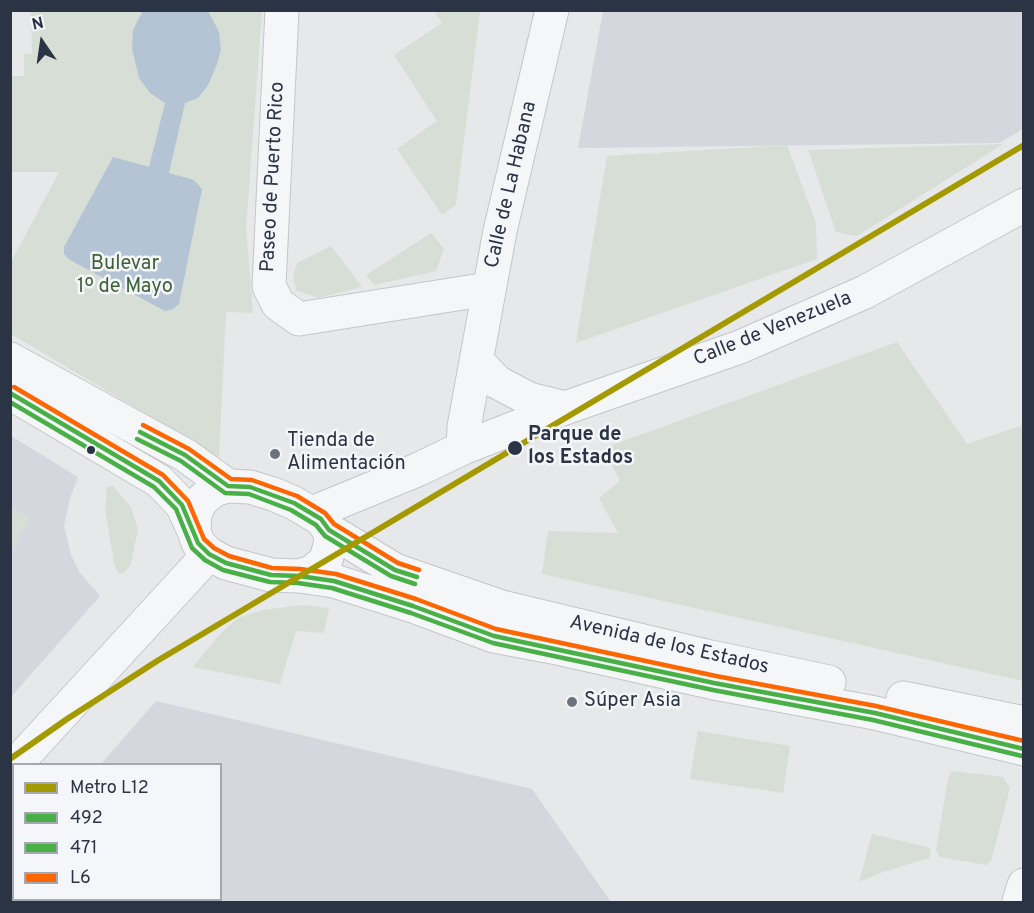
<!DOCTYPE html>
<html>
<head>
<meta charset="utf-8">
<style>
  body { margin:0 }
  #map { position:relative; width:1034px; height:913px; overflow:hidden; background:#e6e8ea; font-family:Overpass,sans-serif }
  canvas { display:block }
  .frame { position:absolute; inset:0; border:12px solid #2b3445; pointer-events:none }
  .legend { position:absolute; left:12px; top:763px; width:210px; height:138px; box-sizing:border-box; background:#f4f6f9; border:2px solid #a4a8b1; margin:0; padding:8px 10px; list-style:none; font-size:18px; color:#2b3445 }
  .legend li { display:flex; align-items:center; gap:12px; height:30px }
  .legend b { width:30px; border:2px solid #a4a8b1 }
  .north { position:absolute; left:12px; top:12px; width:60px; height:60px; -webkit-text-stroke:4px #f4f6f9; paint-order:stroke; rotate:347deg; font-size:16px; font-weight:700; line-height:24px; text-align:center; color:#2b3445 }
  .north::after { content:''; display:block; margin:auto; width:21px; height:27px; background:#2b3445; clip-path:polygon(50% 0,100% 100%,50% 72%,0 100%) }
</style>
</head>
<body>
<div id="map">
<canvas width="1034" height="913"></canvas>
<div class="frame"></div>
<ul class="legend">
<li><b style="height:8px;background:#a49a00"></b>Metro L12</li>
<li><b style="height:8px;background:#48b047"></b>492</li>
<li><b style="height:8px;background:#48b047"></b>471</li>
<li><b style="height:8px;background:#f60"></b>L6</li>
</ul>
<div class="north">N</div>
</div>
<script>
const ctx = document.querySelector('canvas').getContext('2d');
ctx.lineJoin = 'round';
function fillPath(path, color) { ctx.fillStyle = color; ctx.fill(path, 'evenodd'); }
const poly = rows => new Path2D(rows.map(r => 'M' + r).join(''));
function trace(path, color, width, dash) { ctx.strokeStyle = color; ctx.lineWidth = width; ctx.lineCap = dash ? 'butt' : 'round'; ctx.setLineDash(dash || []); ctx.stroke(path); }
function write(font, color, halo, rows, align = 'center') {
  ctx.font = font + ' Overpass,sans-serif'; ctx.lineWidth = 5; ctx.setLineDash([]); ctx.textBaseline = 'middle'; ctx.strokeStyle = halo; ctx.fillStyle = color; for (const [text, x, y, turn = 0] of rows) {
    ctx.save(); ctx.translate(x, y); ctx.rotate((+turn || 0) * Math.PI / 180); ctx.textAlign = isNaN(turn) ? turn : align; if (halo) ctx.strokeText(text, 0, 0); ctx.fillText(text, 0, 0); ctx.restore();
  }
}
const built = poly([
  [603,11,1023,11,1023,129,999,143,578,148],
  [11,436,78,477,70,498,64,526,71,555,80,573,100,596,11,697],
  [156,701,532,789,611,902,79,902,57,900,220,900,220,764,101,764]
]);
const green = poly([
  [31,11,262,11,246,228,253,313,226,312,219,457,11,334,11,262,59,172,11,172,11,76,24,76,24,54,32,54],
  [434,11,480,11,456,205,442,215,397,149,437,121,394,55,442,23],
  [1003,144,857,236,836,232,808,150],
  [787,145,816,223,817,259,576,343,607,156],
  [431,233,444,249,436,271,374,285,366,275],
  [331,246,362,287,318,298,296,290,293,276,297,263],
  [897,342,967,444,1023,425,1023,681,542,574,548,531,618,533,599,498,620,481,604,448],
  [113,486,131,507,138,529,131,564,124,573,119,574,114,563,105,510,107,487],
  [11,507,30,517,11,554],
  [303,605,329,608,324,633,296,631,280,684,193,667,219,635,238,618,263,610],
  [698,731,790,746,783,793,690,779],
  [952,771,1003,777,1010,788,991,861,986,865,940,857,936,850,948,778],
  [872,834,931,848,929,858,883,872,859,882]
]);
const water = poly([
  [143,10,208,11,219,32,221,50,217,64,208,85,198,98,185,103,169,173,194,180,202,189,179,304,173,309,165,311,70,260,64,254,64,247,113,157,149,167,165,103,150,93,139,78,132,49,133,30]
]);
const minor = poly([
  [282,10,269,286,278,304,299,319,488,289],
  [476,360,497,382,529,399,565,408],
  [463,448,464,427,500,231,552,10],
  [312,513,417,470,463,448,565,408,740,347,865,292,1024,205],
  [16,764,209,554],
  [1019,902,1024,885]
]);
const tertiary = poly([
  [10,359,185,455,228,486],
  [10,393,159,481,182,505,194,531],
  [228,486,250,487,273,494,294,503,321,519,329,530,331,541,326,560,312,572,299,576,271,575,226,563,209,554,198,543,194,531,195,513,202,500,214,490,228,486],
  [329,530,395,570,502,607,706,656,829,682],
  [299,576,334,581,413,606,494,636,552,647,714,683,875,713,1024,749],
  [903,698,1024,723]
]);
const bus1 = poly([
  [10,393,159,481,182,505,198,543,209,554,226,563,271,575,299,576,334,581,413,606,494,636,714,683,875,713,1024,749],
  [140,432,185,455,228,486,250,487,294,503,321,519,329,530,395,570,417,577]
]);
const bus2 = poly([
  [10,402,154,487,176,509,192,548,205,560,223,570,270,582,298,583,332,588,411,613,493,643,713,690,873,720,1022,756],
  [137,439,181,461,225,493,249,494,291,510,316,525,325,536,391,576,415,584]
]);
const bus3 = poly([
  [14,387,163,475,188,501,204,539,214,548,229,556,272,568,300,569,336,574,416,599,496,629,716,676,876,706,1024,741],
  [143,425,189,449,231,479,252,480,297,496,325,513,334,524,398,563,419,570]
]);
const metro1 = poly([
  [10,759,67,719,157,661,1024,145]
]);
const markers = [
  [515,448,8,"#2b3445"],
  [91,450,5,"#2b3445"],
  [275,454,6,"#6c737f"],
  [572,702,6,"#6c737f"]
];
const streetNames = [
  ["Paseo de Puerto Rico",274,177,-87],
  ["Calle de La Habana",512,185,-77],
  ["Calle de Venezuela",773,330,-22],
  ["Avenida de los Estados",669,646,13]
];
const parkNames = [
  ["Bulevar",125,265],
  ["1º de Mayo",125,288]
];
const stopNames = [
  ["Parque de",528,436],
  ["los Estados",528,459]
];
const poiNames = [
  ["Tienda de",287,442],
  ["Alimentación",287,465],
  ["Súper Asia",584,702]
];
fillPath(built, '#d4d7dd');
fillPath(green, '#d6ded6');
fillPath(water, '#b4c4d5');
trace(minor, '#c4c6c8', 35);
trace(tertiary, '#c4c6c8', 35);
trace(minor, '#f5f6f7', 33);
trace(tertiary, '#f5f6f7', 33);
trace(bus1, '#48b047', 4.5);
trace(bus2, '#48b047', 4.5);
trace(bus3, '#f60', 4.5);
trace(metro1, '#a49a00', 6);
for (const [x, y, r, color] of markers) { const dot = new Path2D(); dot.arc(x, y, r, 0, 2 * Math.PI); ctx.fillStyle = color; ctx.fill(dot); trace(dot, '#f4f6f9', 2); }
write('20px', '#2b3445', '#f4f6f9', streetNames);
write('20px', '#3f6138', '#f4f6f9', parkNames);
write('bold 20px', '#2b3445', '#f4f6f9', stopNames, 'left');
write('20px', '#2b3445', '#f4f6f9', poiNames, 'left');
</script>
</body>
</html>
